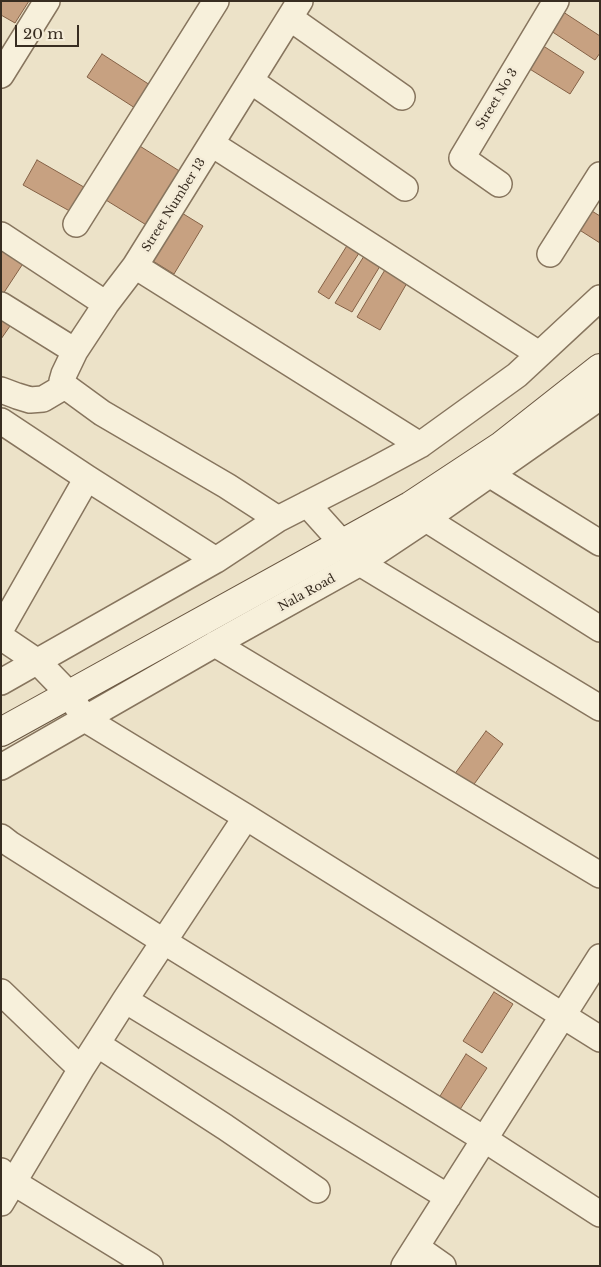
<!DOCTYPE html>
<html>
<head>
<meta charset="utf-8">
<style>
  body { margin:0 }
  #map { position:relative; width:601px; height:1267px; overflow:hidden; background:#ece2c8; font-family:"Libre Baskerville",serif }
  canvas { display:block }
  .frame { position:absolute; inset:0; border:2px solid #382d21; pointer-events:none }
  .scale { position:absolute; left:15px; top:25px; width:64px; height:22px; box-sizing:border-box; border:2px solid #382d21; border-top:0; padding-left:6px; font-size:15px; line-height:18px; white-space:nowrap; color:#382d21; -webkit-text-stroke:4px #f4ecd8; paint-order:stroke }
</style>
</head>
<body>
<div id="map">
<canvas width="601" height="1267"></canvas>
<div class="frame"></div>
<div class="scale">20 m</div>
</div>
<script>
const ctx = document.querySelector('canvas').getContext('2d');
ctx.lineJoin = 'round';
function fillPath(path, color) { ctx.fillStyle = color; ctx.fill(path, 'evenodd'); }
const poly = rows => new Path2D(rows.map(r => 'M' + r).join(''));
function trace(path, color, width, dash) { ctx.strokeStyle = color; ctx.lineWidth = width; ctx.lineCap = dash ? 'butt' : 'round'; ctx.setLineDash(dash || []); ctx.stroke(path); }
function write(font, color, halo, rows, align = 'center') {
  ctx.font = font + ' "Libre Baskerville",serif'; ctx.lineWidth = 5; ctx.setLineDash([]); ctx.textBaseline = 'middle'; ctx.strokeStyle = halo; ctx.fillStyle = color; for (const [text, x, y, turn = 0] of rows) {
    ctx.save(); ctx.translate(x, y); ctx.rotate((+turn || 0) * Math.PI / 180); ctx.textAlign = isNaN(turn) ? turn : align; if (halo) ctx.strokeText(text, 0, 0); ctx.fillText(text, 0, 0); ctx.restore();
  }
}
const building = poly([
  [1,1,29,1,15,23,1,15,1,1],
  [554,6,600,36,600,53,595,60,542,25,554,6],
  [534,40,584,72,570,94,520,63,534,40],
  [102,54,150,85,135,108,87,77,102,54],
  [135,143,181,172,148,226,101,197,135,143],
  [37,160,89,190,75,214,23,185,37,160],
  [582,205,600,216,600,243,570,224,582,205],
  [177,210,203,226,174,274,148,258,177,210],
  [353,236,365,244,329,299,318,292,353,236],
  [5,245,26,259,1,297,1,251,5,245],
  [369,248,385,258,352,312,335,303,369,248],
  [389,263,411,276,380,330,357,317,389,263],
  [1,307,17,316,1,339,1,307],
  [486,731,503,744,472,787,454,775,486,731],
  [494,992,513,1004,482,1053,463,1041,494,992],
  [466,1054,487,1068,457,1114,437,1101,466,1054]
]);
const street = poly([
  [290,18,402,97],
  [1,75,47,1],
  [251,81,405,188],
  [212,144,539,354],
  [499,184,462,158,556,1],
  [76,224,216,1],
  [1,235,106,304],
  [550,254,600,175],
  [135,266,420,445],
  [1,305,75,351],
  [65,386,62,381,64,374,75,351,106,304,135,266,300,1],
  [65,386,102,413,227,486,278,519],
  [1,390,17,396,30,400,43,399,65,386],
  [1,421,87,478,216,560],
  [489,474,600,543],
  [307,504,360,563,600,708],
  [426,519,600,629],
  [1,629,87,478],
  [1,637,38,662,69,694,85,719,246,817,600,1039],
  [215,644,600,875],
  [1,682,216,560,278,519,370,472,420,445,517,375,600,298],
  [1,767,215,644,360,563,426,519,600,397],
  [1,837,10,844,163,941,484,1139,600,1214],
  [1,992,81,1069],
  [125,1000,448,1197],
  [97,1044,225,1127,317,1190],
  [1,1171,13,1182,150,1266],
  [1,1203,81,1069,125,1000,246,817],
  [416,1247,443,1266],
  [404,1266,600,957]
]);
const secondary = poly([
  [1,732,410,506,501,446,600,368]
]);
const streetNames = [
  ["Street No 3",497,99,-59],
  ["Street Number 13",174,205,-58],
  ["Nala Road",307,593,-29]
];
fillPath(building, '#c7a181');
trace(building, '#846146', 1);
trace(street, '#87755e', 28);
trace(secondary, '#695641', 30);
trace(street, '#f7f0db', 25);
trace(secondary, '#f7f0db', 28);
write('12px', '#382d21', '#f4ecd8', streetNames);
</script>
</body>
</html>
